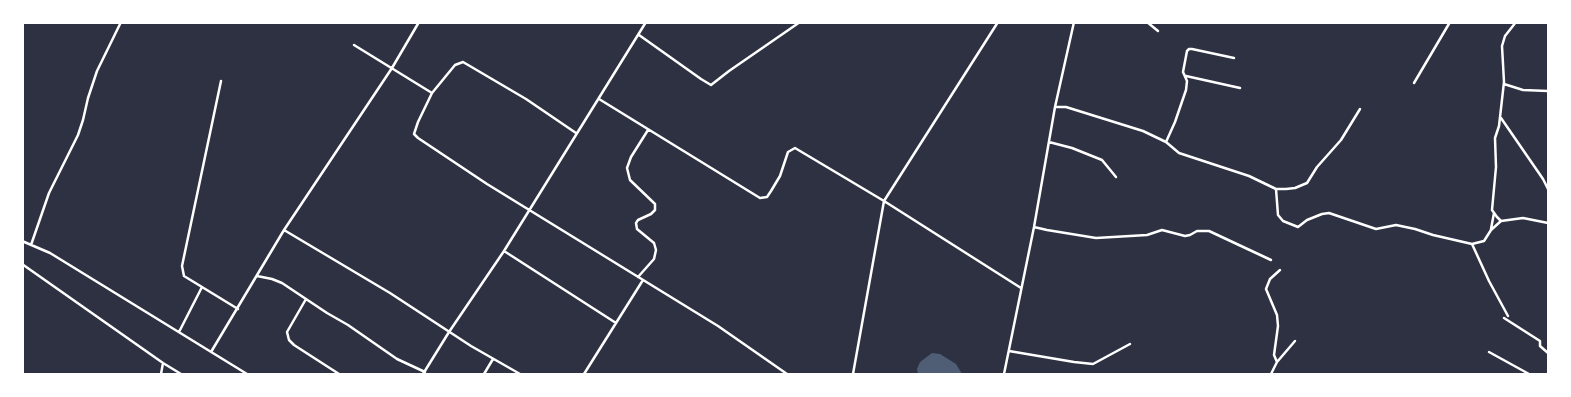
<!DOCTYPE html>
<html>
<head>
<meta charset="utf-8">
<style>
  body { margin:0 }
  #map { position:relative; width:1571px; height:397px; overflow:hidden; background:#2d3142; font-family:"Crimson Pro",serif }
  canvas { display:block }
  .frame { position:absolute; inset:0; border:24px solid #fff; pointer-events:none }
</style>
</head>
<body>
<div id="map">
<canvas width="1571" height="397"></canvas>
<div class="frame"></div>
</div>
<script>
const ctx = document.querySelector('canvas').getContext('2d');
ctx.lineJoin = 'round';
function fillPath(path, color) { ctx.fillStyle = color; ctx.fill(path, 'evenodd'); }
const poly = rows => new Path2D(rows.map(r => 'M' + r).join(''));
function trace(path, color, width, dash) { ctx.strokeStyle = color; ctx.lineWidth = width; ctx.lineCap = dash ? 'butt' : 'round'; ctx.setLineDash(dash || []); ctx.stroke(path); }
const water = poly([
  [932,353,940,354,956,364,962,374,918,374,917,369,920,362]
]);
const minor = poly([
  [1147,22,1158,31],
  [1516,22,1505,36,1502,46,1504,82,1499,126,1495,138,1496,167,1492,210,1497,217,1501,221,1523,218,1548,223],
  [639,35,701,79,711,85,729,71,800,22],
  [354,45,432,93],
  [1186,76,1240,88],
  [1414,83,1450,22],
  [1504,84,1523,90,1548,91],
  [599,99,760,198,767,197,771,191,780,176,788,152,795,148,884,201,1021,288],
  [1055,107,1066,107,1143,131,1166,142,1179,153,1249,176,1276,189,1286,189,1295,188,1307,183,1317,167,1341,140,1360,109],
  [1501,118,1543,179,1548,189],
  [576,133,526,99,463,62,455,65,432,93,418,122,414,134,418,138,487,184,718,326,787,374],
  [1049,142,1072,148,1102,160,1116,177],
  [1166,142,1175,122,1186,90,1187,81,1183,72,1187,51,1189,49,1192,49,1234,58],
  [1276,189,1278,215,1283,221,1298,227,1307,220,1322,214,1329,213,1376,229,1396,225,1415,229,1433,235,1472,244,1484,241,1491,230,1501,221],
  [1034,227,1047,230,1096,238,1147,235,1162,230,1185,236,1190,235,1197,231,1209,231,1271,260],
  [1491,229,1494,213],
  [284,230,390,293,471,346,520,374],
  [22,241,50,253,247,374],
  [1472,244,1489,281,1508,316],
  [31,245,49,193,78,135,83,120,88,98,97,71,121,22],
  [504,251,616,323],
  [22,264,163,363,181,374],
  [257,276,272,279,282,283,327,313,348,325,397,359,425,372],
  [638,277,654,259,656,250,654,243,637,229,636,223,638,220,651,214,655,210,655,204,630,180,627,168,631,157,648,130],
  [202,287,238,309],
  [306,299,287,332,289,340,294,345,339,374],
  [1504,318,1540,341,1540,346,1548,353],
  [179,332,202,287,184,276,182,266,221,81],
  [1009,351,1074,362,1093,364,1130,344],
  [211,352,284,230,392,68,419,22],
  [1489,352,1529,374],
  [1277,362,1274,355,1278,326,1277,315,1266,289,1270,279,1280,270],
  [161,374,163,363],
  [423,374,449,332,504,251,646,22],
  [484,374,493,359],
  [584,374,643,280],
  [853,374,884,201,998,22],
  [1004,374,1034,227,1055,107,1074,22],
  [1271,374,1277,362,1295,341]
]);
fillPath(water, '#4f5d75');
trace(minor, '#fff', 2.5);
</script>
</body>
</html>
